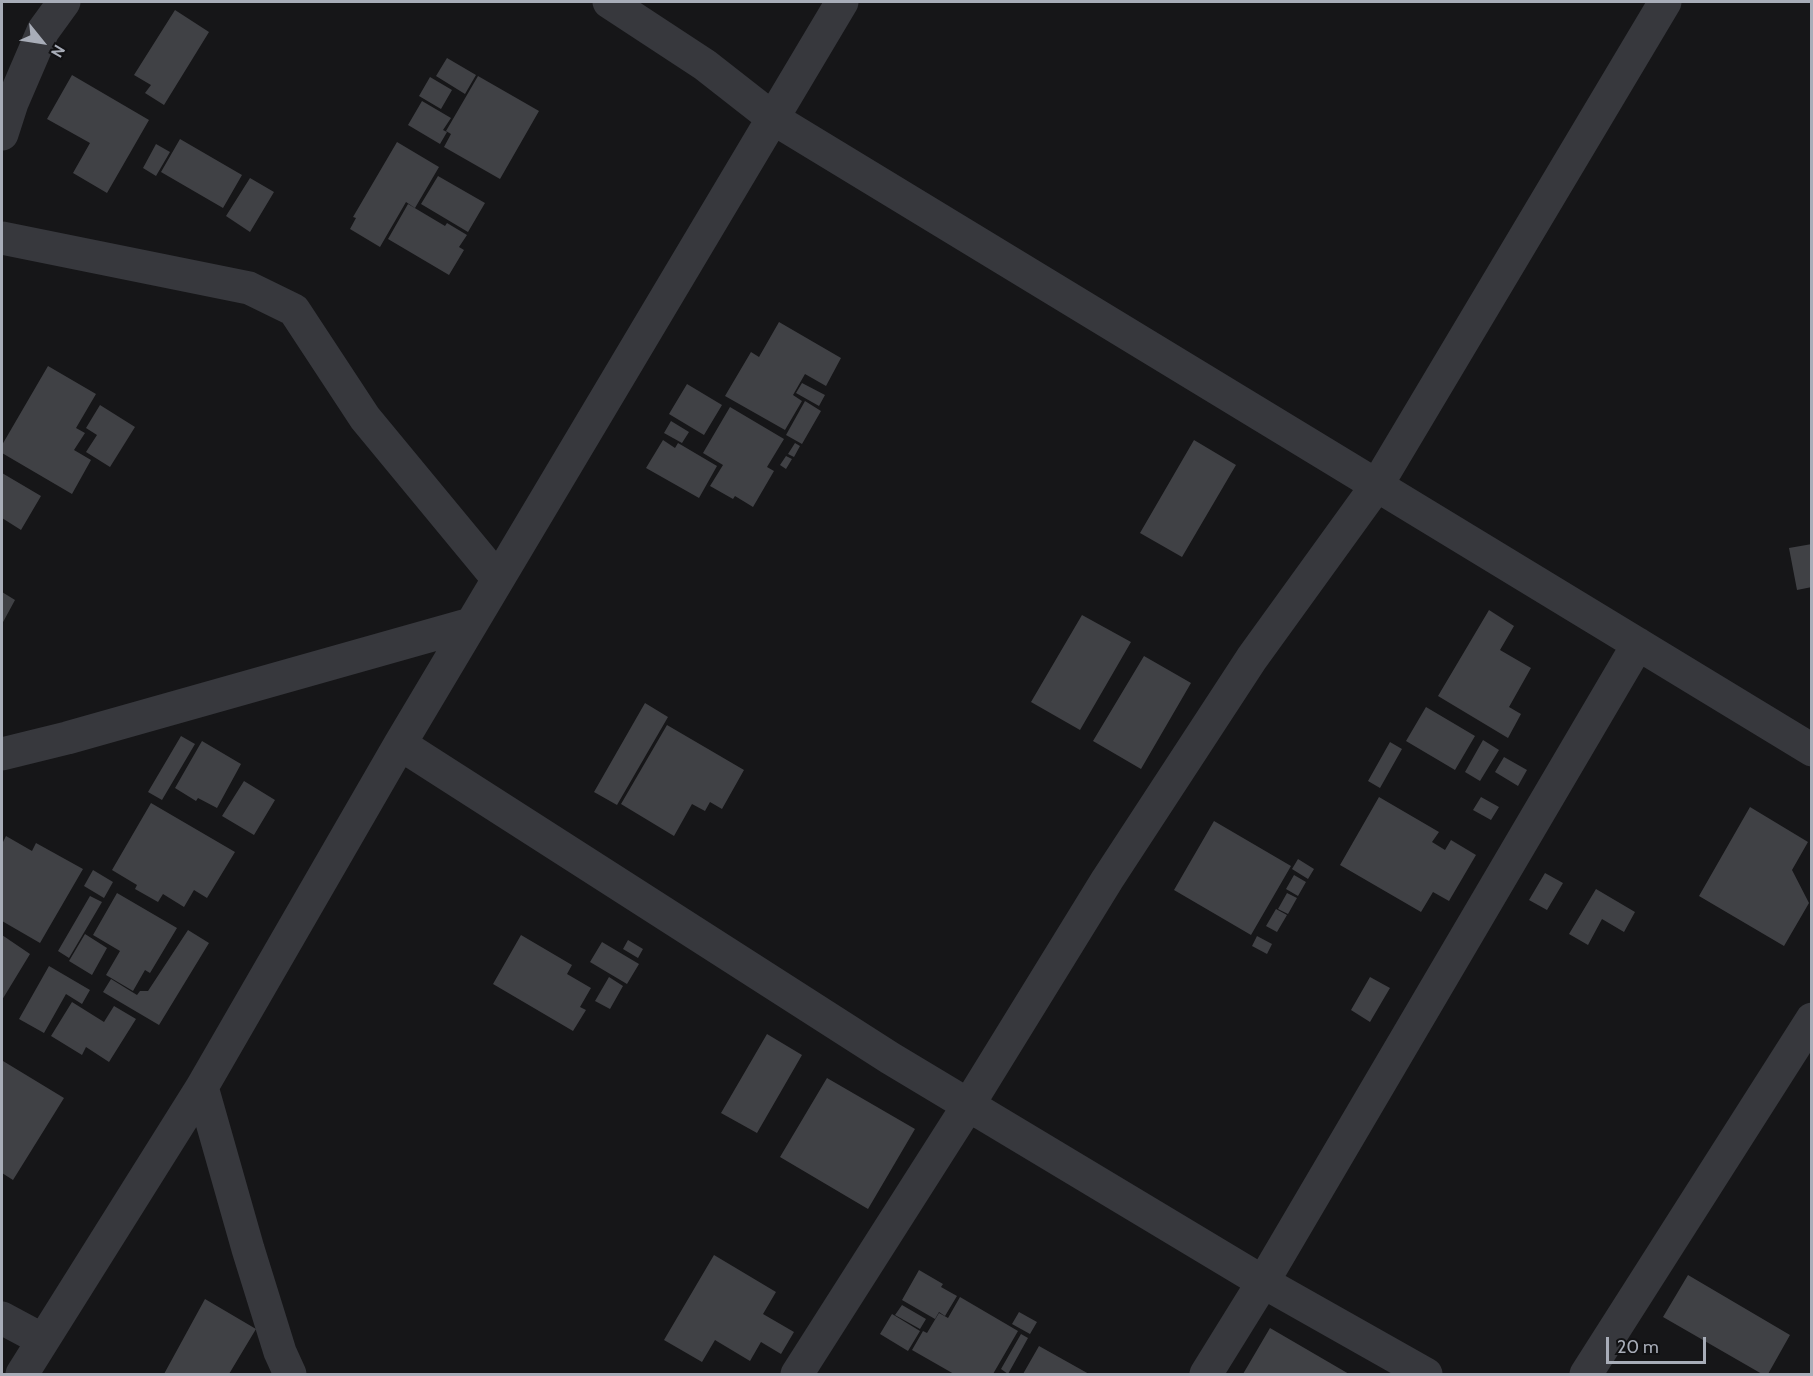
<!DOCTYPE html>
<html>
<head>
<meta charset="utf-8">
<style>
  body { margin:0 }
  #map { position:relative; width:1813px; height:1376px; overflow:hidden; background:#161618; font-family:Cabin,sans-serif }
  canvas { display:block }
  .frame { position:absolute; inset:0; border:3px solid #a8adb8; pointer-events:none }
  .north { position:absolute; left:12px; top:12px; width:60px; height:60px; -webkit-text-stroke:4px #111113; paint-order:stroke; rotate:120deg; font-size:16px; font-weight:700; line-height:24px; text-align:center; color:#a8adb8 }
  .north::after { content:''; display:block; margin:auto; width:21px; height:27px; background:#a8adb8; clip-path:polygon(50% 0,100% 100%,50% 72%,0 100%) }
  .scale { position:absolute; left:1606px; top:1337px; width:100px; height:27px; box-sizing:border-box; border:3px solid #a8adb8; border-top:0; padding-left:8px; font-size:18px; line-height:21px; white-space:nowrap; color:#a8adb8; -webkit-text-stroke:4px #111113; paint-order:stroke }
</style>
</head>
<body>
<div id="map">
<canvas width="1813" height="1376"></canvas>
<div class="frame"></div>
<div class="north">N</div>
<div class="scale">20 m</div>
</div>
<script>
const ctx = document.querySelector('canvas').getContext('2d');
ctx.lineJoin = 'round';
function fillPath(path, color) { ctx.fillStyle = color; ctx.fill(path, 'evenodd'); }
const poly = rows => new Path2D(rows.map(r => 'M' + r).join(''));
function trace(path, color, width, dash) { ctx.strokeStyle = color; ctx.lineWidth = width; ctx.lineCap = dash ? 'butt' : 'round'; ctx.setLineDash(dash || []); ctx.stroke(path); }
const building = poly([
  [175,10,209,32,164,105,145,93,151,85,134,75],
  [447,58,476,75,465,94,436,76],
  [72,75,149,120,107,193,73,173,90,143,47,119],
  [478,76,539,111,500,179,444,147,451,134,446,131],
  [430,77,452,90,441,109,419,96],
  [422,101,451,118,443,130,447,132,440,144,408,125],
  [180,139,242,175,223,208,161,172],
  [397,142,439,167,415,208,406,202,380,247,350,229,356,218,353,217],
  [156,144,170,152,156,176,143,168],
  [438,176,485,203,468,232,421,204],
  [250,178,274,192,250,232,226,216],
  [408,204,445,226,447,223,467,235,459,247,464,250,449,275,388,239],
  [779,322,841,358,826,386,805,374,793,395,802,401,785,430,725,396,751,352,759,357],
  [48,366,96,394,76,428,85,433,74,450,91,460,72,494,2,453,2,445],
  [802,383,825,395,819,406,796,393],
  [687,384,722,405,704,435,669,414],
  [805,401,821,411,802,444,786,435],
  [100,405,135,427,110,467,86,452,97,435,86,428],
  [730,407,784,439,767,467,774,471,753,507,735,496,733,499,710,486,723,465,703,453],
  [671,421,689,432,682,443,664,433],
  [663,440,675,448,678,443,717,466,699,498,646,468],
  [1194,440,1236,465,1182,557,1140,533],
  [795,443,800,446,794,457,788,454],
  [786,456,792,459,786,469,780,465],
  [2,473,41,496,21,530,2,518],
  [1812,544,1812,587,1797,590,1789,548],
  [2,592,15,600,2,624],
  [1489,610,1514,626,1500,650,1531,668,1509,707,1521,714,1508,738,1438,696],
  [1082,615,1131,642,1080,730,1031,702],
  [1144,656,1191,683,1141,769,1093,741],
  [645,703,668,717,617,805,594,792],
  [1426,707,1475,736,1455,770,1406,741],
  [667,725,744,770,722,809,710,802,705,811,692,804,674,836,621,804],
  [181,736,195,744,162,800,148,792],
  [1483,740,1499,750,1480,781,1465,772],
  [202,741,241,764,217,808,198,798,196,801,175,788],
  [1390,742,1402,749,1380,788,1368,781],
  [1504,757,1527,770,1518,786,1495,772],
  [244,781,275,800,254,835,222,816],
  [1379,797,1439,832,1432,842,1445,850,1451,840,1476,855,1449,901,1433,892,1421,912,1340,865],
  [1481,797,1499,807,1491,820,1473,810],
  [151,803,235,852,207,898,194,890,184,907,163,894,158,902,135,889,137,885,112,870],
  [1750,807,1808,842,1792,870,1809,903,1784,946,1699,896],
  [1214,821,1291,866,1251,935,1174,890],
  [6,836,32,851,36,843,83,869,40,943,2,921,2,844],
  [1298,859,1314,869,1308,879,1292,869],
  [93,870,113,882,104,898,84,886],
  [1545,873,1563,883,1547,910,1529,900],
  [1294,875,1306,882,1298,896,1286,889],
  [1596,889,1635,912,1624,932,1602,919,1588,945,1569,934],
  [117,893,177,928,150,973,145,970,133,991,106,975,120,951,93,935],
  [1287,893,1297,898,1288,914,1278,909],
  [90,896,102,902,69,958,58,951],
  [1276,909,1287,915,1277,932,1266,926],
  [188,930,209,943,159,1025,103,992,111,979,137,995,140,991,148,991],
  [85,934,107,948,92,975,69,961],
  [2,935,30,954,2,1000],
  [521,935,572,965,567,974,591,988,580,1007,586,1010,573,1031,493,984],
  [1257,936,1272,944,1267,954,1252,946],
  [628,940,643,949,638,958,623,949],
  [602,942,639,964,627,984,590,962],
  [49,966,90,990,82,1004,66,994,44,1033,19,1019],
  [609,977,623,986,610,1009,595,1001],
  [1370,977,1390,988,1370,1022,1351,1010],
  [72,1002,104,1022,114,1006,136,1019,109,1062,86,1047,82,1055,51,1036],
  [767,1034,802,1055,757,1133,721,1113],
  [3,1061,64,1098,13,1180,2,1173,2,1064],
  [827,1078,915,1129,868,1209,780,1157],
  [714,1255,776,1292,763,1314,794,1332,781,1354,761,1342,750,1361,715,1340,702,1362,664,1340],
  [919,1270,943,1284,941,1287,957,1296,945,1316,939,1312,935,1319,902,1300],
  [1688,1275,1790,1335,1768,1374,1762,1374,1663,1317],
  [960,1297,1018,1331,993,1374,954,1374,912,1350,923,1331,927,1333,939,1313,948,1318],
  [205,1299,256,1329,229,1374,164,1374],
  [902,1305,926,1319,920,1329,895,1315],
  [1019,1312,1037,1322,1030,1334,1012,1324],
  [892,1314,920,1331,908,1351,880,1334],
  [1270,1328,1349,1374,1243,1374],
  [1021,1334,1028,1338,1008,1374,1001,1369],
  [1039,1346,1089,1374,1023,1374]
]);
const street = poly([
  [609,2,705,65,774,119,1812,750],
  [2,134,12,103,43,31,64,2],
  [2,238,249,288,294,310,365,418,498,579],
  [400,744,890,1058,1263,1282,1426,1374],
  [2,754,67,738,471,624],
  [202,1087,248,1249,280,1352,290,1374],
  [2,1318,43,1340],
  [22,1374,202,1087,400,744,842,2],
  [797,1374,969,1104,1107,880,1252,658,1377,485,1665,2],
  [1206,1374,1263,1282,1638,644],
  [1586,1374,1812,1019]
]);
fillPath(building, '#404145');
trace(street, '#37383d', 33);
</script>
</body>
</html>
